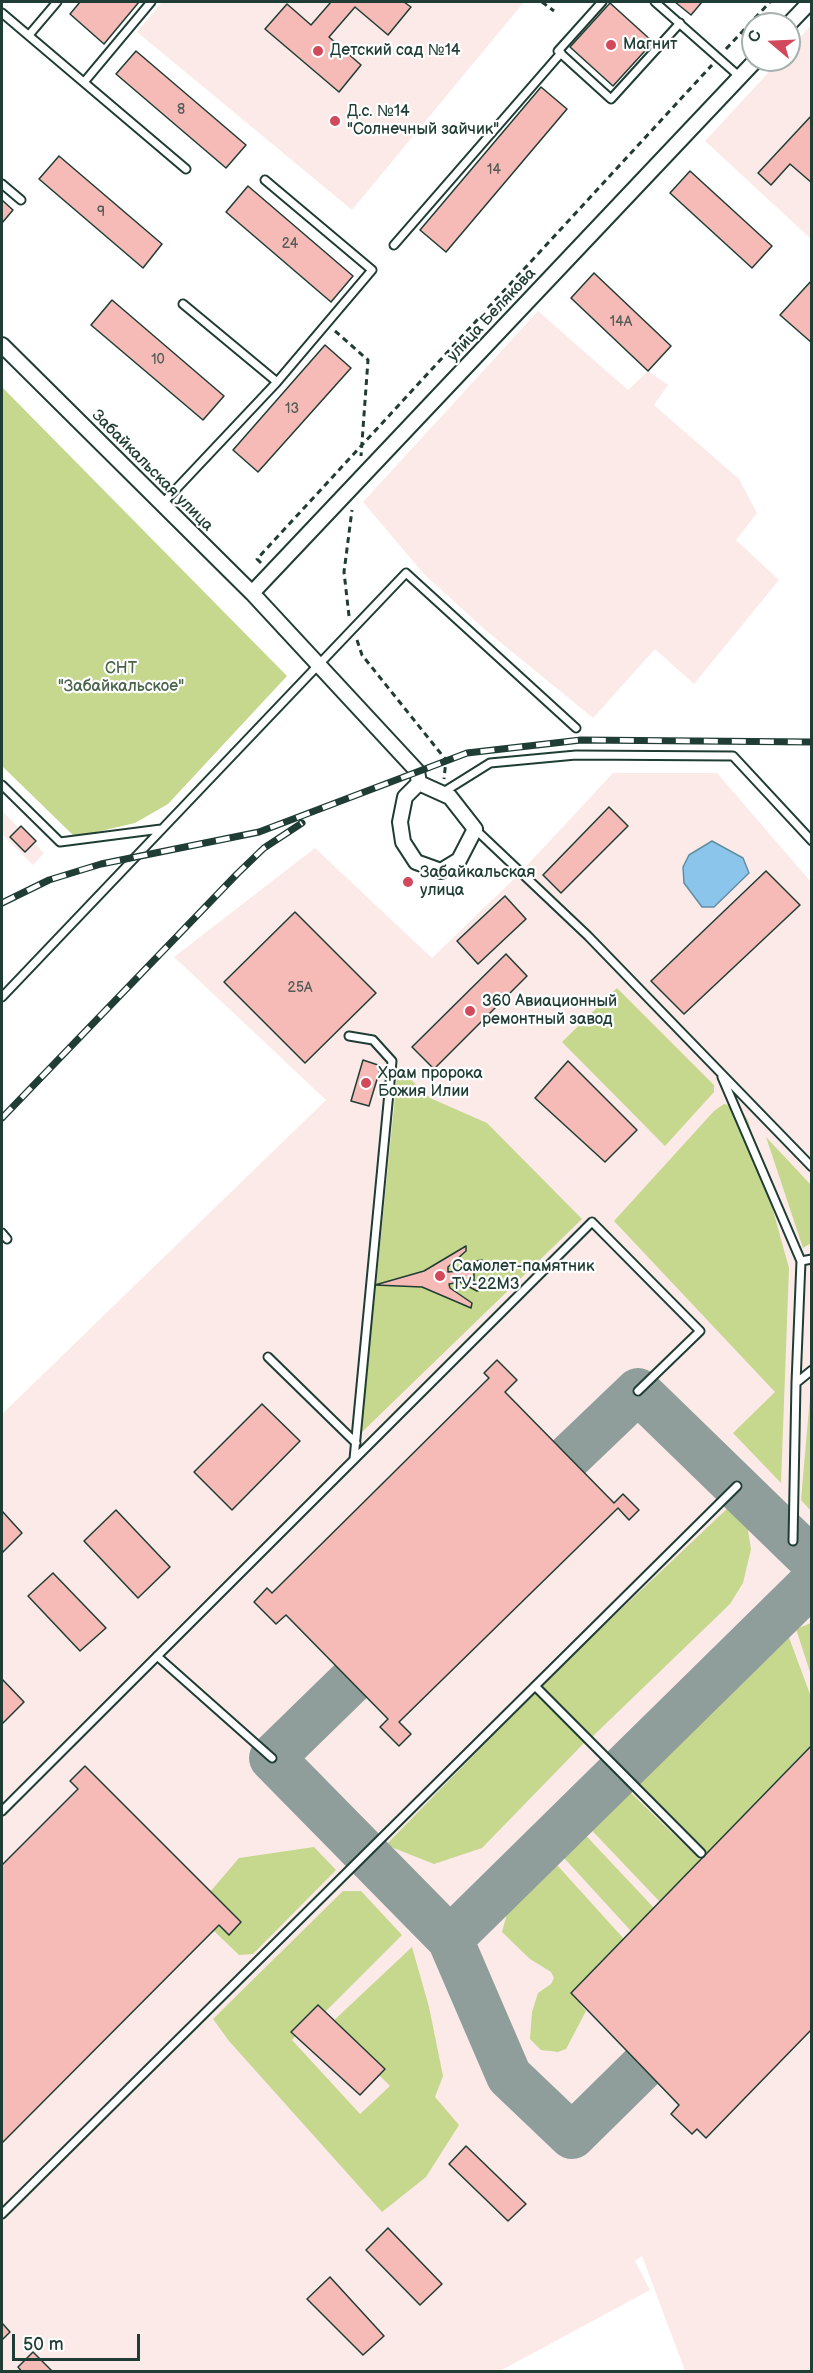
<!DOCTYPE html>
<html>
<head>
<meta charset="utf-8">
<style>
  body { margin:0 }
  #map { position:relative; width:813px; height:2373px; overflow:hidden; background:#fff; font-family:"Balsamiq Sans",sans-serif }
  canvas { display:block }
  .frame { position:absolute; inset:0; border:3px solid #1f3d34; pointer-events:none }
  .north { position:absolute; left:741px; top:12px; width:60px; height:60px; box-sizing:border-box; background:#fff; border:2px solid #a5b1ae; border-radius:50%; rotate:289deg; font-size:16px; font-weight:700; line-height:24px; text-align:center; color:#1f3d34 }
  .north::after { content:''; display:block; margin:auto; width:21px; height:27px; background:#d1495b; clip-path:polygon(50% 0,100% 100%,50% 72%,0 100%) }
  .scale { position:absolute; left:12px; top:2334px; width:128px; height:27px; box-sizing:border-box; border:3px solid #1f3d34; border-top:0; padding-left:8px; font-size:18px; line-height:21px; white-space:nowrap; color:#1f3d34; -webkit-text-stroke:4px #fff; paint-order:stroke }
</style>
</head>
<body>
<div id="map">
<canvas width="813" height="2373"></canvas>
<div class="frame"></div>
<div class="north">С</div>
<div class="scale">50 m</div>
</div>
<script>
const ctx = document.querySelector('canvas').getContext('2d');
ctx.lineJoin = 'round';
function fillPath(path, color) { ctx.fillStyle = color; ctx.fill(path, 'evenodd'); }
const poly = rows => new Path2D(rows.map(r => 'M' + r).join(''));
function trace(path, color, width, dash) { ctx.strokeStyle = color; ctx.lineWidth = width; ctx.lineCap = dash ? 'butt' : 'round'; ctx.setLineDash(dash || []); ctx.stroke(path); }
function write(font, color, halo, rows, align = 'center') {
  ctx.font = font + ' "Balsamiq Sans",sans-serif'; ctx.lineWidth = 4.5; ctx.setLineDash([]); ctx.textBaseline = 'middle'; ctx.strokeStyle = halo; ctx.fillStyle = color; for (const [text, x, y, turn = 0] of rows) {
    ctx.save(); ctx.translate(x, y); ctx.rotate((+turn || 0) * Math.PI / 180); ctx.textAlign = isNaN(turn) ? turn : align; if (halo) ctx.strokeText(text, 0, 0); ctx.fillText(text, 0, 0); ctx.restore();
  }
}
const built = poly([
  [162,2,524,2,352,210,137,32],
  [811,25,811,239,705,141,780,60,789,60,789,50],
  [538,311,628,390,648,371,668,385,654,405,739,479,757,513,736,540,779,580,694,684,655,649,593,718,483,628,423,573,363,502],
  [613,773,717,773,811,882,811,2371,685,2371,642,2256,635,2261,650,2290,500,2371,2,2372,2,1414,326,1100,174,957,315,848,432,958,518,875],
  [2,811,44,853,33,865,2,834]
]);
const green = poly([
  [2,387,287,676,168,804,135,823,75,837,2,766],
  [617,988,714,1085,714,1092,665,1146,562,1042],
  [398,1067,430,1098,487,1123,582,1219,361,1433],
  [724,1104,739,1107,748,1120,789,1268,781,1483,733,1433,775,1392,614,1221,714,1111],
  [766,1137,811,1185,811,1243,803,1248],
  [811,1385,811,1511,801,1500],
  [732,1504,747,1524,751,1549,743,1583,730,1604,592,1737,541,1685],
  [811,1623,811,1675,796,1629],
  [787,1632,811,1697,811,1745,707,1853,637,1787,640,1776,634,1768,771,1637],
  [536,1691,585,1742,482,1848,434,1864,386,1845],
  [615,1787,621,1792,630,1792,700,1860,660,1902,581,1819],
  [576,1825,654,1908,631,1931,554,1847],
  [314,1847,336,1870,253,1954,239,1955,213,1930,219,1925,229,1934,210,1892,239,1858],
  [547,1854,624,1939,571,1993,586,2011,566,2049,558,2052,541,2050,530,2039,532,2012,538,1993,551,1984,554,1978,551,1972,530,1959,502,1932,515,1885],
  [343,1891,361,1891,402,1935,322,2015,317,2012,292,2040,360,2114,390,2086,329,2025,412,1947,429,2007,443,2076,435,2097,459,2125,426,2177,382,2212,229,2041,213,2019]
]);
const water = poly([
  [712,841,743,858,749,873,714,907,702,907,684,883,683,867,689,855,712,841]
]);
const taxiway = poly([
  [569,1457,638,1391,812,1560],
  [351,1681,272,1758,450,1939,812,1583],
  [450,1939,509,2076,572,2136,642,2067]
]);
const building = poly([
  [80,2,139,2,104,44,70,14,80,2],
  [331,2,404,2,411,7,388,35,355,7,329,37,361,65,339,92,265,29,287,4,311,25,331,2],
  [675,2,702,2,691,15,675,2],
  [610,3,653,42,613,86,570,47,610,3],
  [136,51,246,145,226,168,116,74,136,51],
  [541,87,567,109,446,252,420,230,541,87],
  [812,115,812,183,790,164,771,185,758,173,812,115],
  [59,156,162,244,143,268,39,179,59,156],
  [690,171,772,246,752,268,670,193,690,171],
  [248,186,353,276,331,302,226,212,248,186],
  [2,200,13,210,2,223,2,200],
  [594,273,671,346,648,371,571,298,594,273],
  [812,280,812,343,780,315,812,280],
  [112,300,224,396,203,420,91,325,112,300],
  [325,345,351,368,258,472,233,450,325,345],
  [609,807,628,826,561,893,543,875,609,807],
  [21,826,36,841,25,852,10,837,21,826],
  [766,871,800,905,684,1014,651,981,766,871],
  [505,896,526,919,478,964,457,941,505,896],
  [295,912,376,993,305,1063,224,982,295,912],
  [506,954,527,976,434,1069,412,1047,506,954],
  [363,1060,381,1066,369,1106,351,1101,363,1060],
  [568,1061,637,1130,605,1162,535,1098,568,1061],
  [466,1246,466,1251,448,1267,448,1272,458,1271,471,1262,482,1260,474,1271,474,1281,484,1289,477,1291,460,1282,449,1284,450,1288,472,1303,471,1308,422,1287,375,1285,424,1271,466,1246],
  [497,1360,517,1380,505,1392,614,1503,623,1494,639,1510,629,1520,618,1508,399,1722,411,1734,399,1746,380,1727,388,1719,286,1615,276,1624,254,1602,267,1588,272,1593,489,1378,484,1373,497,1360],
  [262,1404,300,1441,232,1510,194,1472,262,1404],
  [116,1510,170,1567,138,1598,84,1541,116,1510],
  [2,1511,22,1533,2,1553,2,1511],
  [53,1573,106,1628,80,1651,28,1596,53,1573],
  [2,1679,24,1702,2,1724,2,1679],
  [812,1745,812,2029,706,2138,697,2129,692,2134,671,2114,679,2105,571,1993,812,1745],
  [85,1766,241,1922,229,1935,219,1925,2,2143,2,1865,78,1789,70,1781,85,1766],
  [318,2005,385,2069,360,2095,291,2032,318,2005],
  [466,2146,526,2204,508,2221,449,2164,466,2146],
  [388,2228,442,2284,420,2305,366,2250,388,2228],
  [330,2277,384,2336,363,2355,307,2299,330,2277],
  [2,2323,10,2332,2,2340,2,2323],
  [33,2352,53,2372,22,2372,18,2367,33,2352]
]);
const path = poly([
  [542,2,554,11],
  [726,49,770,2],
  [335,331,368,360,361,456],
  [261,563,257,559,712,65],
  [349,616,344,572,352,510],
  [357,640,362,655,446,760,444,779]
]);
const service = poly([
  [602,2,558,51,611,99,680,23],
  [655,2,740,77],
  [2,13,186,169],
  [29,35,57,2],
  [85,81,151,2],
  [2,184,21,200],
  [394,245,561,53],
  [183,304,277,382],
  [162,504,277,382,372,270,265,180],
  [2,785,60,842,161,829],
  [442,793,490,763,576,755,733,756,812,841],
  [475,829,588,936,812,1167],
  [2,997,406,573,576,728],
  [349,1036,373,1040,392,1061,354,1459],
  [722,1077,801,1261,796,1383],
  [2,1233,7,1239],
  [801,1261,812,1259],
  [268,1357,356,1443],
  [793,1541,796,1383,812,1370],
  [157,1656,272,1758],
  [535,1686,701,1853],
  [2,1811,592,1222,700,1331,638,1391],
  [2,2214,737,1486]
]);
const minor = poly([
  [789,24,810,2],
  [2,345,252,593,417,771,419,783],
  [252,593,756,60],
  [419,783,450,797,475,829,459,860,441,871,416,862,403,842,400,822,405,797,419,783]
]);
const rail = poly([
  [2,903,49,880,101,864,259,832,467,753,581,740,812,742],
  [2,1118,237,874,264,848,302,823]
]);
const markers = [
  [611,45,6,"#d1495b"],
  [318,51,6,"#d1495b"],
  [335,121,6,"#d1495b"],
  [408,882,6,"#d1495b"],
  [470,1011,6,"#d1495b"],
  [366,1083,6,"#d1495b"],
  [440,1276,6,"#d1495b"]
];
const numberNames = [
  ["8",181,110],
  ["14",494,170],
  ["9",101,212],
  ["24",290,244],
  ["14А",621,322],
  ["10",158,360],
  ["13",292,409],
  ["25А",300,988]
];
const poiNames = [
  ["Магнит",623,45],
  ["Детский сад №14",330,51],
  ["Д.с. №14",347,112],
  ["\"Солнечный зайчик\"",347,130],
  ["Забайкальская",420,873],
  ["улица",420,891],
  ["360 Авиационный",482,1002],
  ["ремонтный завод",482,1020],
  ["Храм пророка",378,1074],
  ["Божия Илии",378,1092],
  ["Самолет-памятник",452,1267],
  ["ТУ-22М3",452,1285]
];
const streetNames = [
  ["улица Белякова",492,315,-47],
  ["Забайкальская улица",152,471,45]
];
const parkNames = [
  ["СНТ",121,669],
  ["\"Забайкальское\"",121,687]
];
fillPath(built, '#fceae9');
fillPath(green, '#c5d88d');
fillPath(water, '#8cc5eb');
trace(water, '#608fa2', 1.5);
trace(taxiway, '#8f9e9a', 46);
fillPath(building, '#f6bab7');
trace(building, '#1f3d34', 1.5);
trace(service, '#1f3d34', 11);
trace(minor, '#1f3d34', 18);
trace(path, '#1f3d34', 3, [6, 4.5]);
trace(service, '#fff', 7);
trace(minor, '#fff', 14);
trace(rail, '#1f3d34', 7);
trace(rail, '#fff', 4.5, [14]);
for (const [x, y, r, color] of markers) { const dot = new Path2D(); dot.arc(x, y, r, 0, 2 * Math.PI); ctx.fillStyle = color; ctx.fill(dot); trace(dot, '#fff', 2); }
write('14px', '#555c55', null, numberNames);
write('16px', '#1f3d34', '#fff', poiNames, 'left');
write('16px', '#1f3d34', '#fff', streetNames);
write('16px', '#48644a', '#fff', parkNames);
</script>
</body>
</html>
